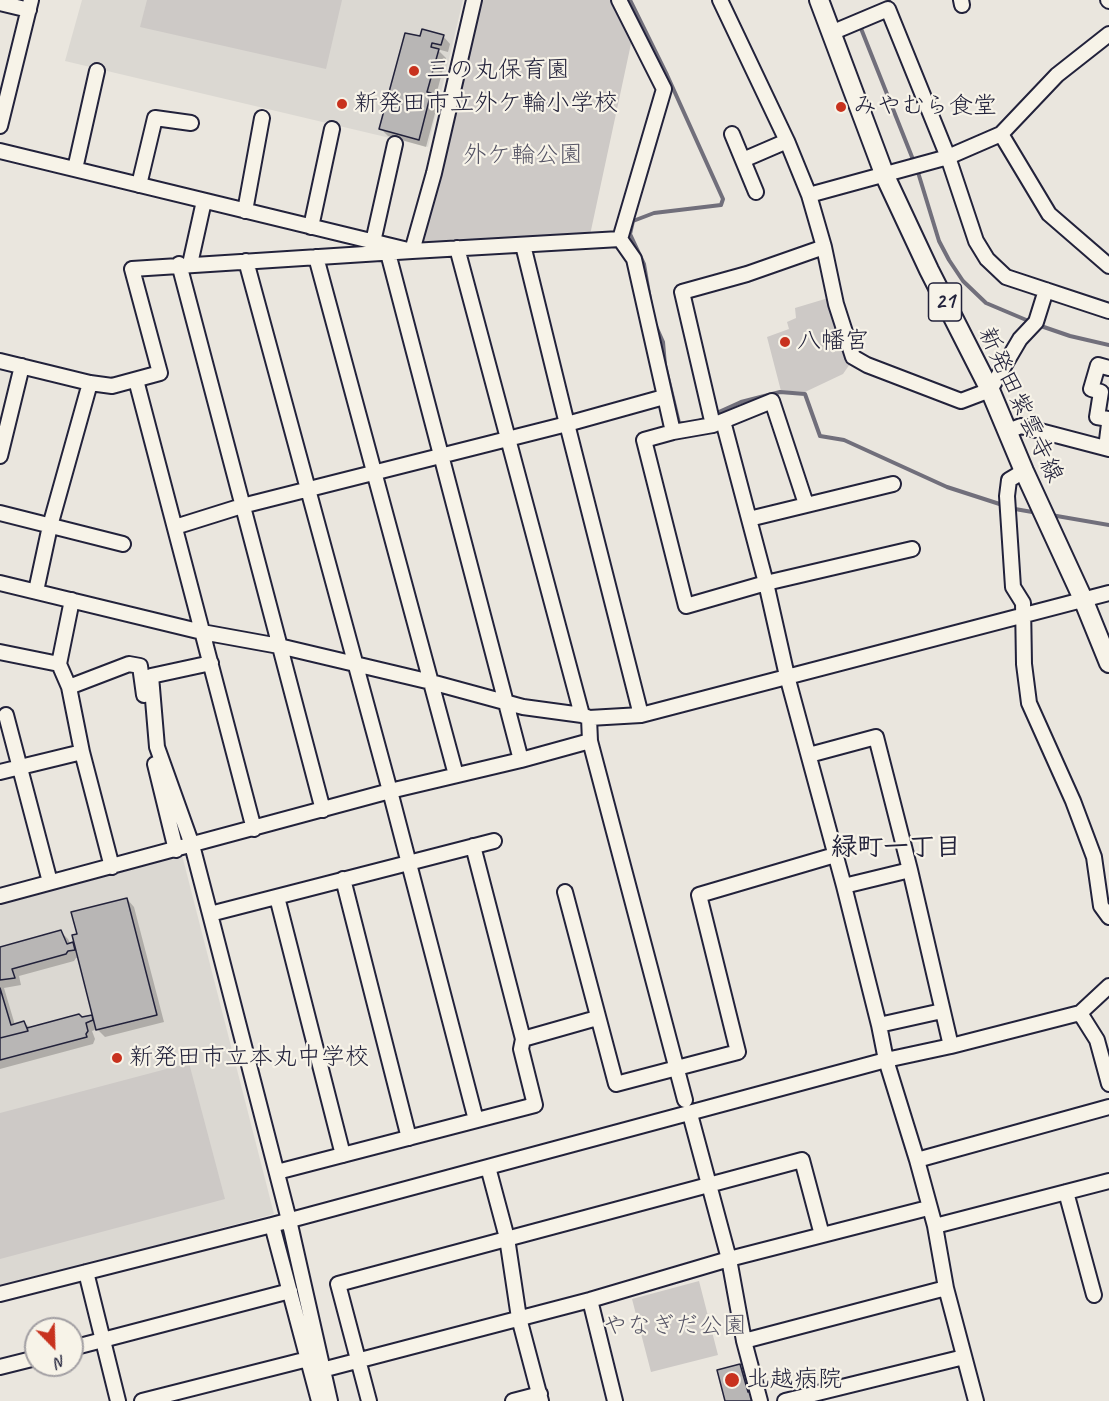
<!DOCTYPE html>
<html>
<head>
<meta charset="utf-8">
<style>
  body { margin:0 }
  #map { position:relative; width:1109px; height:1401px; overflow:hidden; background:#eae6de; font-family:Caveat,sans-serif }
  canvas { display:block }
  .north { position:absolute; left:24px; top:1317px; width:60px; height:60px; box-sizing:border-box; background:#f7f3e8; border:2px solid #a29fa3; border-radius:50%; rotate:157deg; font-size:16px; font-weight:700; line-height:24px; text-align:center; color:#22223b }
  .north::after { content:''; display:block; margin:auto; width:21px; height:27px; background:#c8321e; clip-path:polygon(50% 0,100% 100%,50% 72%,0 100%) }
</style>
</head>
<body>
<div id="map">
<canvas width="1109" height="1401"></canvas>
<div class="north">N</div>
</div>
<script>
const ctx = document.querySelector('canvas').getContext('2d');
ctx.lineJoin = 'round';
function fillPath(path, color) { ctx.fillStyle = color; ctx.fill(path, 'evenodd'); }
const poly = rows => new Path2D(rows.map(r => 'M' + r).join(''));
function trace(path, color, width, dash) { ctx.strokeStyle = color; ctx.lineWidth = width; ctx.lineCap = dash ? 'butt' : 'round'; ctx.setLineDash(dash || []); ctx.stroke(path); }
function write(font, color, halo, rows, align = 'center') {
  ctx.font = font + ' Caveat,"Klee One",sans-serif'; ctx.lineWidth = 4.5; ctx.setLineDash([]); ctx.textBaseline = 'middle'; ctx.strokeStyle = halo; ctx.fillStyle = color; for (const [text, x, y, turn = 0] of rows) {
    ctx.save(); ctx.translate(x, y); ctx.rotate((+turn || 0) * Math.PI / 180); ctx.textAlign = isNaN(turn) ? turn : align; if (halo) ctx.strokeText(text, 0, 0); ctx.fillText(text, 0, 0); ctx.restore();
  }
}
const built = poly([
  [82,0,463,0,428,147,65,61],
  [182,855,274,1214,0,1287,0,903]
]);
const green = poly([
  [147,0,342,0,326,69,140,27],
  [478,0,614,0,632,39,590,235,416,245],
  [835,296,852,361,843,374,805,392,781,391,767,337,789,329,787,322,796,318,795,308],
  [189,1063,225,1199,0,1259,0,1113],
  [699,1281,718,1355,651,1372,632,1299]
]);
const shadow = poly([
  [443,36,450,44,448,52,437,49,446,58,435,99,438,102,426,147,388,136,381,129,421,38],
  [127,899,134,907,164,1022,105,1037,97,1029,92,1031,95,1039,93,1044,0,1069,0,949,61,932,68,939,71,945,75,943,79,935],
  [76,958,79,958,94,1016,30,1028,24,1022,15,1025,4,988,21,985,19,976,74,961],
  [740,1366,750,1376,760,1401,727,1401]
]);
const stream = poly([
  [630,0,667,75,723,199,721,205,654,213,633,221,630,234,644,264,652,311],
  [889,0,889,1],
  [860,26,914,162],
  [917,169,939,241,949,260,963,281,986,303,1031,322],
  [655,324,663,342,665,365,679,423,686,424],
  [1038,325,1070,336,1109,345],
  [699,421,741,402,780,392,805,394,820,436,844,440,947,487,1015,509,1038,513],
  [1051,515,1109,525]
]);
const building = poly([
  [422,29,444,35,441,45,432,43,431,47,439,49,427,92,431,93,419,140,379,129,405,33,420,36,422,29],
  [127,898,157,1015,96,1030,72,935,77,934,71,912,127,898],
  [61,930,67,944,73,942,75,950,68,951,66,954,12,969,15,978,0,980,0,947,61,930],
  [0,988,11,1025,24,1021,28,1031,0,1038,0,988],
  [79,1014,82,1017,92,1015,93,1020,86,1023,88,1031,86,1034,87,1037,0,1060,0,1038,28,1031,27,1028,79,1014],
  [740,1364,748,1392,752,1391,755,1401,725,1401,717,1370,740,1364]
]);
const minor = poly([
  [619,0,664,89,620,239],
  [720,0,787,141,809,195,824,247,836,304,853,357,867,365,961,401,990,390,1020,339,1036,322,1046,290],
  [961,0,962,5],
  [1108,0,1109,1],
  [0,3,29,10],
  [831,33,888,9,948,157,976,241,987,259,1006,277,1109,311],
  [0,126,31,0],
  [732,134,756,192],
  [1001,134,1049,214,1109,266],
  [0,151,412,251,620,239],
  [743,160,787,141],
  [75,169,97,71],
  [139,185,155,118,191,123],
  [809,195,948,157,1001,134,1057,75,1109,34],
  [245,211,262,118],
  [311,227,332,129],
  [620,239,634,259,673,432],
  [373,242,395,144],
  [523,245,566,420,641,715],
  [457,248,582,715],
  [388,253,521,760],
  [316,257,456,775],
  [246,261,390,791,476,1120],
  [179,264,323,810],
  [190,264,204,201],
  [0,361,90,383,112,386,160,373,132,269,412,251,434,173,474,0],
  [1109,368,1098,365,1091,389,1101,392,1097,417,1109,419],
  [136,380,254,829],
  [723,421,766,583,787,676,844,886,879,1025,886,1060,917,1160,935,1226,946,1288,976,1401],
  [713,425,682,292,747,274,824,247],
  [1008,431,1021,426,1109,449],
  [1106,448,1109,424],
  [0,456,22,366],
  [1024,471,1009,480,1007,496,1013,587,1023,603,1024,664,1029,703,1073,801,1094,857,1101,906,1109,917],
  [806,504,772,401,713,425,673,432,644,440,686,606,766,583,912,549],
  [0,513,123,544],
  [749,519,893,484],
  [175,527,242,506,567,424,664,397],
  [0,583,202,632,279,646,431,682,523,707,582,715,589,718,641,715,1109,593],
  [36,591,50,526,90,383],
  [72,600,59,664,69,687,82,752,112,867],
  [0,652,59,664],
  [211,663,151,676,157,747,192,845,210,914,289,1220,330,1401],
  [69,687,129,664,140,666,144,695],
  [6,715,50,882],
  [590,741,685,1100],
  [809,755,876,737,910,870,951,1046],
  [155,764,176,850],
  [0,772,82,752],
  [473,846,523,1039],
  [343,879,409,1138],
  [844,886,910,870],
  [565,892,616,1084,738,1052,699,895,835,855],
  [0,896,390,791,521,760,590,741,589,718],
  [277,897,343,1155],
  [210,914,494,841],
  [1080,1013,1097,1040,1109,1084],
  [879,1025,942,1011],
  [690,1114,729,1259,744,1341,760,1401],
  [917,1160,1109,1107],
  [488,1167,507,1238,519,1318,541,1401],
  [277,1172,535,1105,521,1049,523,1039,597,1018],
  [1066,1192,1094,1295],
  [272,1225,319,1401],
  [935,1226,1109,1181],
  [86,1272,118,1401],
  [0,1294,272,1225,886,1060,951,1046,1080,1013,1109,986],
  [590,1300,615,1401],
  [744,1341,946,1288],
  [72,1348,290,1291],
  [0,1367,36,1358],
  [322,1370,590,1300,729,1259,928,1208],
  [142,1401,308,1359],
  [369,1401,338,1284,802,1160,822,1235],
  [513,1401,540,1394],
  [785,1401,964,1357]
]);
const major = poly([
  [819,0,885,176,929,270,990,390,1024,471,1083,599,1109,663]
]);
const markers = [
  [414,71,6,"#c8321e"],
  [342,104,6,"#c8321e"],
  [841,107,6,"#c8321e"],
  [785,342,6,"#c8321e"],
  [117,1058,6,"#c8321e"],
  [732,1380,8,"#c8321e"]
];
const shields = [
  [945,302,33]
];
const shieldNames = [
  ["21",945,302]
];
const poiNames = [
  ["三の丸保育園",426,71],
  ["新発田市立外ケ輪小学校",354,104],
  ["みやむら食堂",853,107],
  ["八幡宮",797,342],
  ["新発田市立本丸中学校",129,1058],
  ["北越病院",746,1380]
];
const parkNames = [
  ["外ケ輪公園",523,156],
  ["やなぎだ公園",675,1327]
];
const streetNames = [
  ["新発田紫雲寺線",1020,405,65]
];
const neighbourhoodNames = [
  ["緑町一丁目",896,848]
];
fillPath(built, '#dbd8d2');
fillPath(green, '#cdc9c6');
fillPath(shadow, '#0003');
trace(stream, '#716f7b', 4);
fillPath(building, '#b8b6b5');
trace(building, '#22223b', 1.5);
trace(minor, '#22223b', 18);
trace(major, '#22223b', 22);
trace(minor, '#f7f3e8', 14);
trace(major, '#f7f3e8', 18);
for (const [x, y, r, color] of markers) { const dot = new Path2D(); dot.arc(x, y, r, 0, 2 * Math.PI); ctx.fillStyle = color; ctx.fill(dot); trace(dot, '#f7f3e8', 2); }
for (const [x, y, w] of shields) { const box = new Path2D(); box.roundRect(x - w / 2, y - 19, w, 38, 4.5); ctx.fillStyle = '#f7f3e8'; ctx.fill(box); trace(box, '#22223b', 1.5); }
write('bold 22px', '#22223b', null, shieldNames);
write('24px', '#22223b', '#f7f3e8', poiNames, 'left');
write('24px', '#555465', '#f7f3e8', parkNames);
write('24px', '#22223b', '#f7f3e8', streetNames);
write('bold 26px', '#22223b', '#f7f3e8', neighbourhoodNames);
</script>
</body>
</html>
